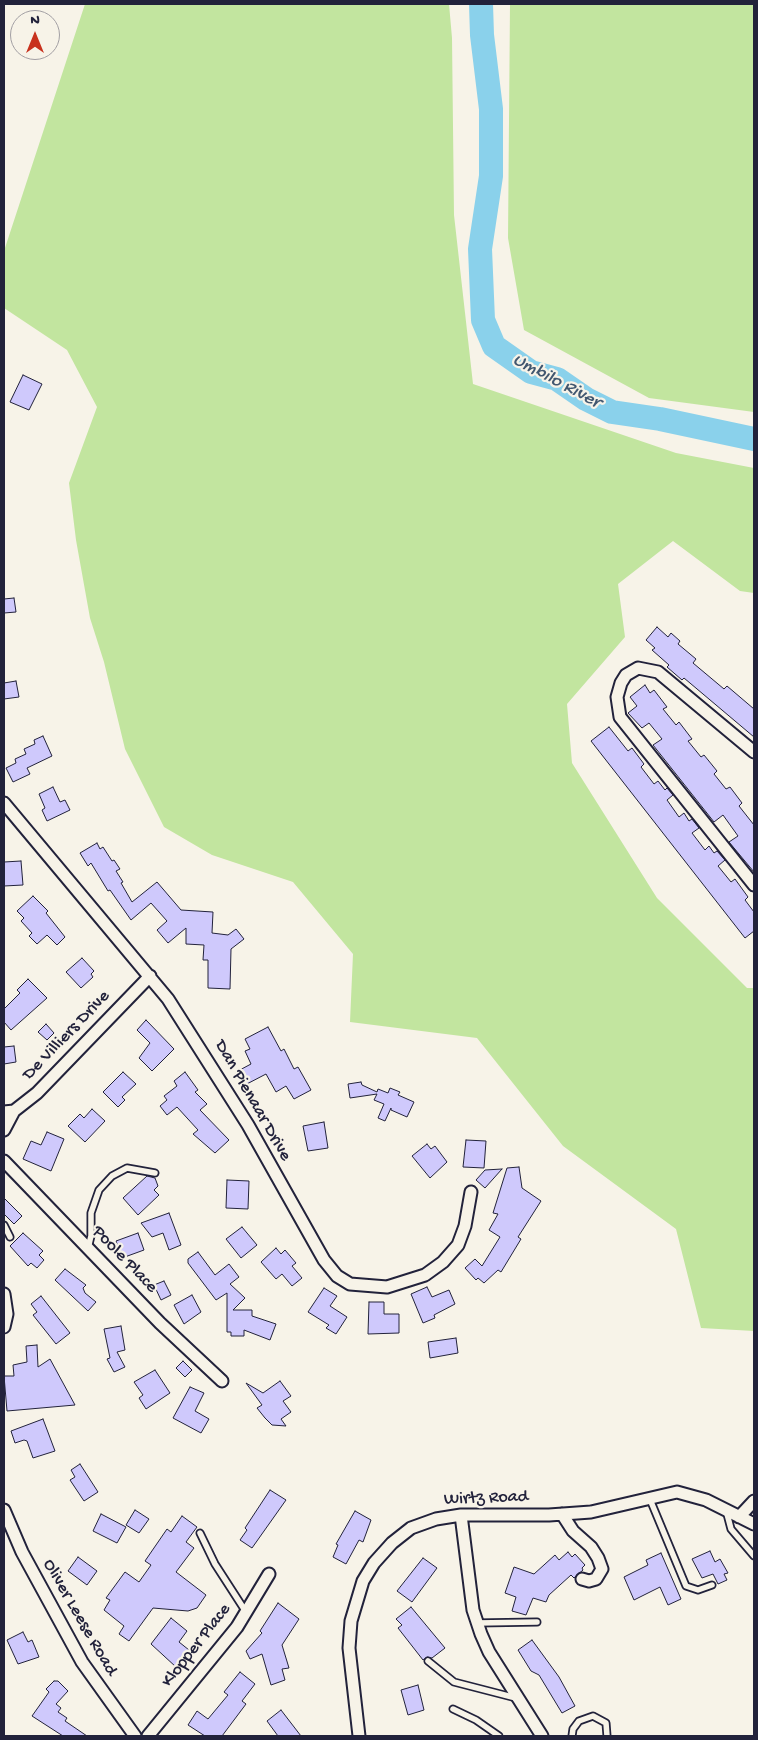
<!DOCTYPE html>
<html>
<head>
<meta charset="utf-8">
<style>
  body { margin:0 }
  #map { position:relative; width:758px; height:1740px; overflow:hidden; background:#f7f3e8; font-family:"Gochi Hand",sans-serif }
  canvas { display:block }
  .frame { position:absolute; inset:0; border:5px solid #22223b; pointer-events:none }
  .north { position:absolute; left:10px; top:10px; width:50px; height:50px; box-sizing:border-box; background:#f7f3e8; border:1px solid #a29fa3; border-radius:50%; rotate:0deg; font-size:14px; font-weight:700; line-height:20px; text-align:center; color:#22223b }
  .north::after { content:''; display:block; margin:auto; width:18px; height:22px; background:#c8321e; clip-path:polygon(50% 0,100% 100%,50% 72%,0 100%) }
</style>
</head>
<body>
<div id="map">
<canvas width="758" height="1740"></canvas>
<div class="frame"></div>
<div class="north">N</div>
</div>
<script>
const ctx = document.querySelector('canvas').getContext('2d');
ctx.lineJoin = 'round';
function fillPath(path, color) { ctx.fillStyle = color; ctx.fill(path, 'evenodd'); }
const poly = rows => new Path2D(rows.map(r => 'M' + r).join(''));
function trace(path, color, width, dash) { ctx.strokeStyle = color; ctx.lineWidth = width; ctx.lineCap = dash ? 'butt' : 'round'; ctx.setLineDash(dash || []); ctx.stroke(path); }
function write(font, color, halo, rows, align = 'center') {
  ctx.font = font + ' "Gochi Hand",sans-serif'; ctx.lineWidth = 4.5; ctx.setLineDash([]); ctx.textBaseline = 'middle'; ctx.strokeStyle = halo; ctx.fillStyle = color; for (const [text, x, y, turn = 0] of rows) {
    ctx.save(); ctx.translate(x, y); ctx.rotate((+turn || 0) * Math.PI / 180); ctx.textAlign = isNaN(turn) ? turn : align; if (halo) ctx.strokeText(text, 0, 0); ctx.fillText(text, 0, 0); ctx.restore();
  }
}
const green = poly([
  [85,4,449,4,452,38,454,215,473,384,676,453,754,468,754,593,740,591,673,541,618,584,625,637,567,704,572,763,657,898,747,988,754,988,754,1331,701,1328,676,1229,563,1146,477,1038,350,1022,353,954,293,882,212,855,164,827,125,749,104,662,90,618,76,540,69,483,97,407,67,350,4,308,4,251],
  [510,4,754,4,754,412,649,398,524,330,508,238]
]);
const river = poly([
  [481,4,482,35,491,109,491,176,480,249,483,320,494,346,531,372,557,379,586,399,612,412,660,419,754,439]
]);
const building = poly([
  [23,375,42,384,29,410,10,402,23,375],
  [14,598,16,612,4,613,4,599,14,598],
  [657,627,668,637,671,633,680,641,678,644,696,659,693,663,724,689,727,686,754,709,754,737,684,678,682,680,667,667,669,665,652,650,655,648,646,640,657,627],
  [16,681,19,697,4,699,4,683,16,681],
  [645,685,650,693,654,690,667,707,663,709,676,725,679,722,692,739,688,741,701,757,704,755,717,771,714,774,726,789,730,787,742,803,739,806,754,825,754,872,729,842,738,836,723,815,714,822,653,745,662,739,649,723,642,728,628,713,637,706,630,697,645,685],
  [609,727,628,751,632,748,644,764,641,767,654,784,658,781,665,790,667,788,673,795,667,800,679,817,684,813,689,821,692,819,699,828,692,833,705,850,709,846,714,853,717,851,725,860,718,866,731,882,735,879,748,897,745,900,754,912,754,931,745,938,591,741,609,727],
  [43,736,52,756,27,768,30,774,13,782,6,768,16,763,15,759,26,754,24,749,35,744,34,740,43,736],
  [53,787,60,802,65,800,70,810,47,821,42,810,45,808,39,794,53,787],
  [97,843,100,849,103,847,112,861,114,860,120,869,116,871,123,882,121,883,132,902,157,882,181,910,213,912,212,933,228,935,236,929,244,939,231,949,230,989,208,988,208,960,203,960,204,945,186,944,186,928,168,943,157,930,167,921,151,903,131,920,110,890,108,891,91,863,88,866,80,853,97,843],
  [21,861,23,885,4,886,4,862,21,861],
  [33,896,48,911,46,913,65,937,57,945,47,935,37,944,29,936,32,933,21,921,24,918,17,911,33,896],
  [82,958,94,971,91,974,93,977,81,988,66,972,82,958],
  [28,979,47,998,11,1030,4,1022,4,1009,20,993,17,990,28,979],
  [146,1020,174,1049,152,1071,139,1058,150,1043,137,1030,146,1020],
  [46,1024,54,1033,47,1040,38,1032,46,1024],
  [268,1027,281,1051,284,1049,294,1069,298,1067,311,1090,294,1099,286,1086,276,1092,266,1074,243,1086,236,1072,251,1064,245,1051,250,1049,245,1039,268,1027],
  [14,1046,16,1062,4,1064,4,1047,14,1046],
  [123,1072,136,1084,122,1097,125,1100,118,1107,103,1092,123,1072],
  [185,1072,198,1090,195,1092,207,1104,200,1110,229,1140,215,1153,193,1134,198,1130,177,1107,167,1115,160,1106,167,1100,164,1096,177,1086,174,1081,185,1072],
  [361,1082,362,1085,377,1092,378,1089,388,1093,390,1088,400,1092,398,1095,414,1102,407,1117,391,1110,391,1108,385,1121,378,1118,384,1104,374,1100,377,1094,350,1098,348,1084,361,1082],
  [92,1109,105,1121,85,1142,68,1126,80,1114,84,1118,92,1109],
  [324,1122,328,1148,308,1151,303,1126,324,1122],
  [47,1132,64,1139,51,1171,23,1159,31,1141,41,1145,47,1132],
  [466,1140,486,1141,484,1168,463,1167,466,1140],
  [427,1144,431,1149,435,1146,447,1162,430,1178,412,1156,427,1144],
  [519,1167,522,1188,541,1201,518,1237,521,1239,501,1272,498,1270,484,1283,478,1278,476,1280,465,1268,475,1259,482,1266,500,1237,489,1230,498,1214,493,1213,507,1168,519,1167],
  [502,1169,485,1188,476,1180,485,1170,502,1169],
  [147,1176,155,1178,158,1186,154,1190,159,1195,138,1215,123,1198,147,1176],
  [227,1180,249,1181,248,1209,226,1208,227,1180],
  [4,1198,22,1216,14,1224,4,1214,4,1198],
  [169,1213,181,1245,169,1250,163,1233,152,1237,141,1223,169,1213],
  [242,1227,257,1245,241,1258,226,1239,242,1227],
  [23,1233,43,1251,39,1255,44,1260,37,1268,31,1263,28,1266,10,1246,23,1233],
  [138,1233,144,1250,122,1258,116,1241,138,1233],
  [276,1248,281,1254,285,1250,296,1263,292,1266,302,1278,292,1286,282,1274,276,1279,261,1262,276,1248],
  [198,1252,215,1275,229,1264,239,1277,230,1284,245,1298,233,1310,252,1310,252,1316,276,1324,270,1340,244,1330,244,1336,231,1336,231,1332,227,1332,227,1293,216,1300,188,1263,188,1259,198,1252],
  [65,1269,86,1285,83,1288,85,1293,96,1302,88,1311,55,1280,65,1269],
  [164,1281,171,1295,161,1300,154,1285,164,1281],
  [427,1287,432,1297,449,1290,455,1304,434,1315,435,1318,423,1323,411,1294,427,1287],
  [324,1288,337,1296,330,1306,347,1317,336,1334,326,1328,329,1325,308,1312,324,1288],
  [192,1295,201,1312,184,1324,174,1305,192,1295],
  [41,1296,70,1333,56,1344,33,1315,37,1312,31,1304,41,1296],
  [369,1302,384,1302,384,1314,399,1314,399,1333,368,1334,369,1302],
  [121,1326,125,1350,117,1352,125,1367,114,1372,107,1359,110,1358,104,1329,121,1326],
  [456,1338,458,1353,430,1358,428,1342,456,1338],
  [37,1345,38,1367,50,1359,75,1405,7,1411,4,1376,14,1376,13,1365,27,1362,26,1346,37,1345],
  [183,1361,192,1370,185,1377,176,1368,183,1361],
  [155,1370,170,1393,146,1409,139,1398,143,1395,134,1382,155,1370],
  [280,1381,291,1396,283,1401,291,1412,281,1419,286,1426,272,1425,265,1418,257,1408,262,1405,246,1383,263,1393,280,1381],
  [190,1387,204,1393,195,1411,209,1419,201,1433,173,1418,190,1387],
  [43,1419,55,1451,33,1458,27,1441,24,1440,15,1443,11,1431,43,1419],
  [80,1464,98,1492,84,1501,70,1480,75,1477,71,1470,80,1464],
  [270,1490,286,1500,252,1548,240,1540,247,1530,245,1528,270,1490],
  [135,1510,149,1519,139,1533,126,1525,135,1510],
  [355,1511,371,1520,363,1542,359,1540,346,1564,333,1557,338,1545,336,1544,355,1511],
  [101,1514,126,1527,117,1543,93,1531,101,1514],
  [182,1516,197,1527,186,1542,194,1548,176,1572,206,1595,197,1608,188,1611,153,1608,129,1641,119,1634,124,1626,104,1610,110,1600,106,1598,125,1572,139,1582,151,1565,145,1561,167,1529,171,1532,182,1516],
  [710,1551,715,1562,720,1559,728,1573,724,1574,727,1580,718,1584,713,1574,702,1578,692,1559,710,1551],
  [568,1552,572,1557,575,1554,585,1565,582,1568,583,1570,574,1578,571,1575,549,1595,546,1602,533,1598,526,1615,512,1611,516,1597,505,1593,514,1567,534,1574,555,1555,559,1560,568,1552],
  [661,1553,681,1599,668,1605,660,1587,634,1600,624,1577,648,1565,646,1560,661,1553],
  [78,1557,97,1571,87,1585,68,1571,78,1557],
  [423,1558,437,1568,412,1602,397,1591,423,1558],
  [278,1603,299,1619,282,1645,289,1668,282,1669,285,1680,271,1685,262,1654,250,1659,246,1651,262,1633,260,1631,278,1603],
  [411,1607,445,1648,432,1658,427,1657,423,1660,398,1628,402,1625,396,1619,411,1607],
  [171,1618,187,1631,179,1642,189,1650,176,1667,151,1644,171,1618],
  [23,1632,28,1642,32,1640,39,1657,18,1664,7,1640,23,1632],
  [532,1640,559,1677,575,1706,562,1713,539,1675,531,1671,518,1650,532,1640],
  [240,1672,255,1684,242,1701,246,1704,222,1736,205,1736,188,1725,197,1711,208,1719,228,1695,224,1692,240,1672],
  [54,1681,58,1681,68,1691,56,1704,61,1708,58,1712,67,1718,65,1721,87,1736,63,1736,32,1716,49,1692,46,1689,54,1681],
  [418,1685,424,1710,408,1715,401,1690,418,1685],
  [281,1710,301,1736,278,1736,267,1721,281,1710]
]);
const service = poly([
  [4,1225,10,1237],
  [88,1248,91,1236,91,1213,99,1190,112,1176,127,1168,155,1173],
  [649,1497,686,1586,698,1590,712,1585],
  [726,1510,731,1529,754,1556],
  [200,1533,215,1564,246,1612],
  [477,1623,537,1622],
  [428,1661,454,1682,516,1698],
  [453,1709,476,1720,499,1736],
  [572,1736,573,1729,579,1721,593,1716,606,1723,607,1736]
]);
const minor = poly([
  [754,752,658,672,638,668,626,675,621,683,617,697,620,717,754,885],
  [4,803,168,999,248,1125,324,1260,337,1276,350,1284,387,1287,425,1275,443,1262,458,1245,465,1226,471,1192],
  [4,1112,14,1111,37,1093,150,976],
  [4,1130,14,1111],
  [4,1161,160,1323,222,1381],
  [4,1294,7,1314,4,1327],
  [4,1510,22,1552,82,1662,135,1736],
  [562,1514,573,1531,591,1547,598,1558,602,1569,596,1579,589,1581,582,1579],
  [461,1515,473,1610,481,1634,489,1652,542,1736],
  [739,1517,754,1501],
  [148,1736,237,1627,269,1574],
  [359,1736,349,1648,351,1621,363,1581,374,1563,392,1543,411,1528,436,1519,461,1515,549,1515,591,1512,677,1492,706,1500,754,1524]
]);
const streetNames = [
  ["De Villiers Drive",67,1036,-46],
  ["Dan Pienaar Drive",252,1101,60],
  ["Poole Place",124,1260,46],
  ["Wirtz Road",486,1499,-2],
  ["Oliver Leese Road",79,1618,60],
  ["Klopper Place",197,1646,-52]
];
const waterNames = [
  ["Umbilo River",556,382,28]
];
fillPath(green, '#c2e59f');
trace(river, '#8ad1eb', 24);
fillPath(building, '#cfc9fc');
trace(building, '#22223b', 1);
trace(service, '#22223b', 9);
trace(minor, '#22223b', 15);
trace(service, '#f7f3e8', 5.5);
trace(minor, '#f7f3e8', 11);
write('18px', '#22223b', '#f7f3e8', streetNames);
write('italic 19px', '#415770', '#f7f3e8', waterNames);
</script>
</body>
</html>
